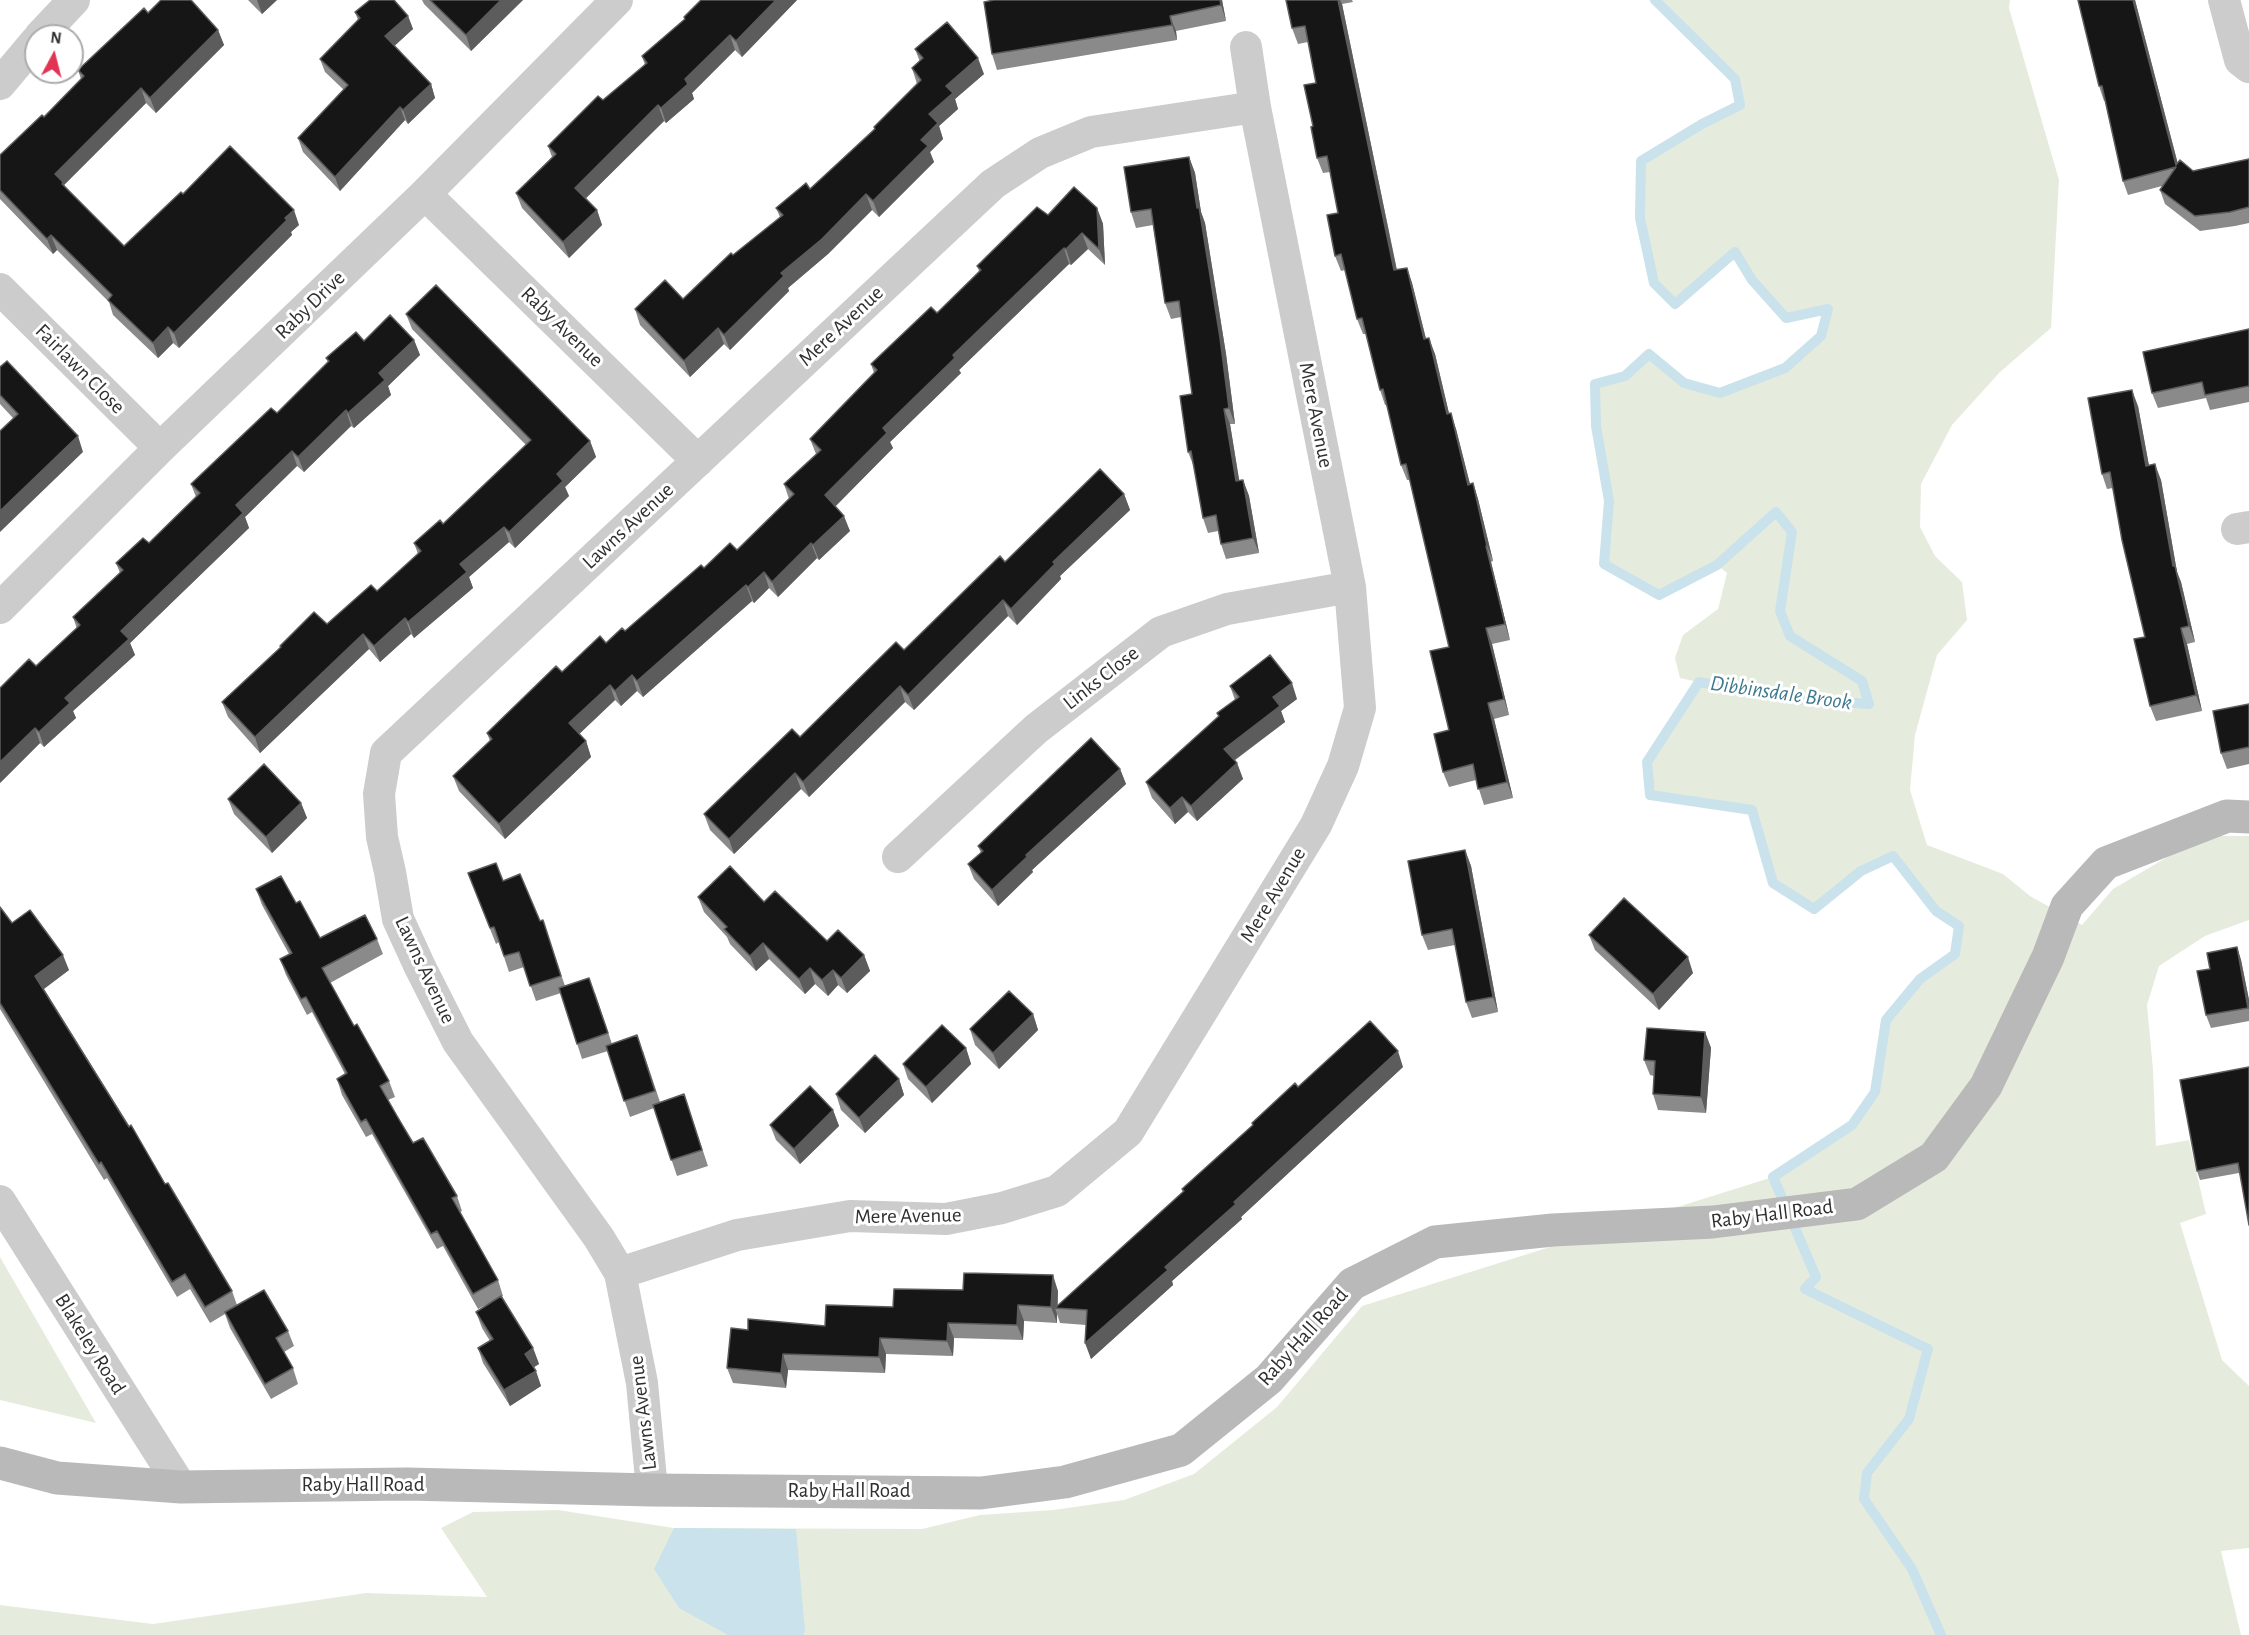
<!DOCTYPE html>
<html>
<head>
<meta charset="utf-8">
<style>
  body { margin:0 }
  #map { position:relative; width:2249px; height:1635px; overflow:hidden; background:#fff; font-family:"Alegreya Sans",sans-serif }
  canvas { display:block }
  .north { position:absolute; left:24px; top:24px; width:60px; height:60px; box-sizing:border-box; background:#fff; border:2px solid #acacac; border-radius:50%; rotate:7deg; font-size:16px; font-weight:700; line-height:24px; text-align:center; color:#2f2f2f }
  .north::after { content:''; display:block; margin:auto; width:21px; height:27px; background:#e23555; clip-path:polygon(50% 0,100% 100%,50% 72%,0 100%) }
</style>
</head>
<body>
<div id="map">
<canvas width="2249" height="1635"></canvas>
<div class="north">N</div>
</div>
<script>
const ctx = document.querySelector('canvas').getContext('2d');
ctx.lineJoin = 'round';
function fillPath(path, color) { ctx.fillStyle = color; ctx.fill(path, 'evenodd'); }
const poly = rows => new Path2D(rows.map(r => 'M' + r).join(''));
function trace(path, color, width, dash) { ctx.strokeStyle = color; ctx.lineWidth = width; ctx.lineCap = dash ? 'butt' : 'round'; ctx.setLineDash(dash || []); ctx.stroke(path); }
function write(font, color, halo, rows, align = 'center') {
  ctx.font = font + ' "Alegreya Sans",sans-serif'; ctx.lineWidth = 6; ctx.setLineDash([]); ctx.textBaseline = 'middle'; ctx.strokeStyle = halo; ctx.fillStyle = color; for (const [text, x, y, turn = 0] of rows) {
    ctx.save(); ctx.translate(x, y); ctx.rotate((+turn || 0) * Math.PI / 180); ctx.textAlign = isNaN(turn) ? turn : align; if (halo) ctx.strokeText(text, 0, 0); ctx.fillText(text, 0, 0); ctx.restore();
  }
}
const green = poly([
  [1655,0,2010,0,2009,8,2059,180,2051,328,2000,372,1952,425,1921,484,1920,527,1935,556,1962,582,1967,620,1937,655,1915,735,1910,790,1927,845,2003,874,2030,896,2082,925,2113,889,2171,855,2218,836,2249,836,2249,920,2205,936,2159,966,2147,1005,2153,1069,2156,1146,2189,1140,2206,1214,2180,1223,2222,1360,2249,1386,2249,1548,2221,1551,2241,1635,0,1635,0,1605,153,1624,366,1593,487,1597,441,1528,473,1512,558,1510,674,1528,922,1529,980,1515,1053,1510,1124,1500,1194,1474,1277,1407,1362,1306,1773,1177,1852,1125,1875,1092,1886,1020,1920,979,1954,954,1959,926,1936,911,1893,856,1861,871,1814,909,1773,883,1752,810,1650,795,1647,762,1698,682,1680,678,1675,658,1683,635,1718,609,1727,573,1717,565,1659,595,1604,564,1609,501,1596,426,1595,384,1625,376,1649,354,1684,383,1720,393,1785,368,1821,336,1828,310,1786,318,1752,280,1735,252,1675,304,1654,283,1640,218,1641,161,1702,124,1740,105,1735,79],
  [0,1257,96,1423,0,1400]
]);
const water = poly([
  [674,1528,796,1529,805,1631,803,1635,728,1635,679,1608,654,1569]
]);
const stream = poly([
  [1655,0,1735,79,1740,105,1702,124,1641,161,1640,218,1654,283,1675,304,1735,252,1752,280,1786,318,1828,309,1821,336,1785,368,1720,393,1684,383,1649,354,1625,376,1595,384,1596,426,1609,501,1604,564,1659,595,1717,565,1776,512,1792,532,1780,611,1790,636,1862,681,1869,704,1792,699,1699,682,1647,762,1650,795,1752,810,1773,883,1814,909,1861,871,1893,856,1936,911,1959,926,1955,954,1920,979,1886,1020,1875,1092,1852,1125,1773,1177,1816,1277,1805,1289,1928,1349,1909,1419,1867,1473,1864,1499,1912,1569,1941,1635]
]);
const street = poly([
  [2224,0,2240,60,2249,67],
  [40,36,74,0],
  [1246,47,1255,107],
  [0,84,36,41],
  [425,194,698,461],
  [0,289,160,448],
  [2237,529,2249,527],
  [0,608,160,448,425,194,617,0],
  [898,857,1036,729,1161,632,1227,609,1350,587],
  [0,1201,181,1487],
  [620,1273,737,1235,850,1216,946,1219,1002,1208,1057,1191,1128,1132,1316,825,1343,766,1360,708,1350,587,1255,107,1091,132,1040,153,993,184,386,753,379,794,382,837,390,872,398,919,420,967,458,1042,599,1238,620,1273,642,1383,652,1490]
]);
const secondary = poly([
  [0,1463,57,1478,181,1487,407,1484,652,1490,981,1493,1065,1482,1181,1450,1269,1379,1352,1284,1435,1242,1553,1230,1713,1222,1857,1204,1934,1157,1986,1086,2048,957,2067,906,2106,863,2227,816,2249,817]
]);
const wall = poly([
  [248,0,277,0,262,14],
  [422,0,523,0,471,51,424,4],
  [797,0,742,57,735,50,692,93,694,99,666,123,664,121,586,198,597,210,602,225,569,258,522,208,516,193,552,157,548,146,645,65,642,56,684,20,684,17],
  [1222,0,1226,21,1176,31,1177,40,997,70,992,54],
  [1286,0,1352,0,1353,2,1342,4,1397,270,1407,268,1412,283,1426,339,1435,354,1449,414,1456,429,1470,484,1473,483,1478,499,1493,561,1491,562,1510,640,1492,644,1509,715,1494,719,1513,798,1484,805,1476,780,1449,787,1443,772,1449,730,1449,647,1410,480,1407,480,1401,465,1387,405,1385,405,1380,390,1366,334,1363,334,1357,319,1345,270,1341,271,1335,256,1338,213,1330,172,1323,173,1317,158,1313,126,1316,83,1308,42,1298,44,1292,28],
  [2135,0,2178,164,2193,171,2249,159,2249,223,2235,226,2200,231,2165,204,2160,190,2162,186,2128,195,2123,181,2105,101,2104,101,2099,86],
  [355,12,408,16,413,29,394,46,431,84,435,98,408,124,405,120,340,191,303,152,298,138,344,90,325,72,320,59,358,20],
  [148,13,218,30,224,45,156,113,146,103,64,185,65,186,124,246,183,194,299,225,291,232,292,235,179,348,173,343,158,358,113,315,109,302,57,250,53,254,0,199,0,155,44,117,81,79,78,70],
  [915,49,984,74,955,99,958,109,939,126,943,139,930,152,934,162,879,217,872,210,828,254,788,288,789,291,730,350,724,344,690,377,640,325,635,309,683,299,733,255,780,217,776,208,810,189,874,129,874,127,917,84,912,68,920,62],
  [1189,157,1195,173,1201,212,1205,223,1226,354,1235,424,1230,424,1239,481,1243,480,1249,496,1259,553,1226,559,1221,544,1218,531,1208,533,1203,518,1194,467,1188,452,1192,394,1181,317,1171,319,1165,303,1153,225,1136,228,1131,212],
  [1097,208,1103,224,1105,265,1088,249,1071,265,1069,264,959,370,961,373,890,442,893,448,835,506,850,531,819,560,817,558,778,597,769,588,754,603,752,601,643,697,637,691,621,706,615,700,579,734,586,741,591,757,505,839,459,791,453,776,490,741,487,733,562,672,625,631,704,568,737,550,789,499,784,484,816,454,810,439,874,373,871,364,937,313,979,271,977,266,1048,215],
  [406,314,590,441,596,457,565,487,569,496,515,548,509,542,469,577,473,588,414,638,411,634,380,662,369,649,260,753,228,717,222,702,280,648,280,646,327,624,377,591,418,554,414,543,443,524,526,445,412,329],
  [2249,329,2249,402,2210,410,2206,398,2158,408,2152,393],
  [414,340,420,355,388,386,391,395,354,428,351,426,304,472,297,466,245,517,249,528,130,643,135,655,73,711,76,718,44,747,40,743,0,783,36,666,77,629,73,617,120,573,116,563,149,543,196,497,191,484,277,413,328,362,326,358,364,341],
  [0,367,83,452,13,418,0,404],
  [2138,406,2149,466,2161,480,2177,572,2181,582,2195,642,2187,644,2202,711,2156,721,2150,706,2145,637,2113,488,2107,489,2102,474],
  [1124,494,1130,510,1060,576,1061,579,1017,625,1008,616,914,710,905,702,809,797,801,789,734,854,710,830,704,814,800,737,904,650,1005,562],
  [1230,686,1297,699,1281,711,1285,722,1234,761,1237,763,1243,779,1197,821,1188,812,1175,824,1152,798,1146,782,1219,716,1217,713,1235,700],
  [2249,704,2249,764,2227,769,2221,753],
  [1120,769,1126,784,1032,870,1033,872,998,906,974,879,968,864,981,853,978,846],
  [228,799,301,803,307,818,272,853,234,814],
  [1465,850,1471,866,1498,1012,1472,1018,1466,1002,1455,945,1428,950,1422,935],
  [468,873,503,881,540,921,548,936,565,986,595,993,612,1044,643,1051,660,1102,684,1094,708,1166,677,1176,654,1108,630,1117,608,1051,582,1059,561,993,536,1001,524,967,509,972,499,942,496,944],
  [256,889,296,903,320,938,377,939,383,954,330,983,354,1026,389,1081,395,1097,388,1100,413,1143,457,1196,462,1211,460,1212,498,1280,503,1296,501,1297,533,1348,539,1364,534,1367,541,1386,510,1406,483,1363,478,1348,490,1341,482,1328,476,1312,497,1299,478,1309,443,1246,437,1249,372,1134,366,1137,342,1095,337,1079,345,1074,312,1012,307,1015,286,975,280,959,289,954,262,905],
  [698,897,764,902,827,941,864,955,870,971,847,993,838,985,828,996,815,984,805,994,769,959,756,971,730,944,727,937,704,912],
  [0,907,12,923,69,970,44,989,232,1291,237,1305,288,1331,294,1346,284,1352,293,1368,298,1384,271,1399,230,1328,225,1314,210,1323,190,1289,177,1297,107,1178,104,1180,0,1009],
  [1589,935,1693,973,1659,1010,1595,950],
  [2237,947,2241,960,2249,1000,2249,1021,2211,1028,2206,1015,2210,969],
  [1033,1014,1038,1030,999,1069,975,1045,970,1029],
  [1705,1032,1711,1048,1706,1113,1658,1110,1653,1094,1654,1076,1650,1075,1644,1060],
  [966,1048,971,1064,932,1103,908,1079,903,1064],
  [1403,1067,1241,1217,1242,1219,1172,1281,1173,1285,1091,1359,1086,1325,1060,1323,1057,1314,1057,1323,1024,1321,1023,1340,954,1338,953,1356,886,1354,885,1373,788,1370,786,1388,733,1383,727,1368,748,1330,825,1326,893,1307,963,1290,1058,1291,1058,1305,1183,1192,1182,1189,1253,1125,1252,1123,1298,1087],
  [2249,1067,2239,1173,2200,1180,2197,1171],
  [899,1079,904,1095,865,1133,841,1110,836,1094],
  [833,1110,839,1126,800,1164,776,1140,770,1125]
]);
const shadedWall = poly([
  [257,0,277,0,262,14],
  [501,0,523,0,471,51,466,35],
  [776,0,797,0,742,57,736,41],
  [1220,0,1222,0,1226,21,1221,5],
  [1338,0,1340,0,1342,4,1400,286,1394,270],
  [2133,0,2135,0,2182,180,2176,165],
  [408,16,413,29,390,50,385,36],
  [1170,16,1176,31,1177,40,1172,25],
  [218,30,224,45,156,113,150,98],
  [730,35,735,50,692,93,694,99,666,123,661,108,685,79],
  [978,58,984,74,955,99,958,109,939,126,943,139,930,152,934,162,879,217,873,201,921,140,929,114,946,86],
  [431,84,435,98,408,124,403,110],
  [141,88,146,103,64,185,69,197,55,174],
  [658,105,664,121,581,203,575,188],
  [400,107,405,120,340,191,335,177],
  [1189,157,1195,173,1201,212,1205,223,1226,354,1235,424,1229,408],
  [866,194,872,210,828,254,788,288,789,291,730,350,724,335,781,273],
  [1097,208,1103,224,1105,265,1099,249],
  [294,210,299,225,291,232,292,235,179,348,174,333,285,218],
  [597,210,602,225,569,258,563,242],
  [1082,233,1088,249,1071,265,1066,249],
  [51,235,57,250,53,254,47,239],
  [1064,248,1069,264,959,370,961,373,890,442,893,448,831,511,825,495,883,428,953,355],
  [1407,268,1412,283,1430,355,1424,339],
  [168,327,173,343,158,358,153,343],
  [718,328,724,344,690,377,684,361],
  [1429,338,1435,354,1453,430,1447,414],
  [414,340,420,355,388,386,391,395,354,428,348,413,379,373],
  [2132,390,2138,406,2152,482,2146,466],
  [1224,409,1230,424,1242,497,1236,481],
  [346,410,351,426,304,472,298,457],
  [1451,413,1456,429,1474,500,1468,485],
  [78,436,83,452,0,532,0,511],
  [590,441,596,457,565,487,569,496,515,548,509,532,557,474],
  [292,451,297,466,245,517,249,528,130,643,135,655,73,711,76,718,44,747,39,732,65,698,121,631,236,505],
  [2155,464,2161,480,2177,572,2181,582,2195,642,2189,626,2173,566],
  [1243,480,1249,496,1259,553,1253,538],
  [1473,483,1478,499,1493,561,1487,546],
  [1124,494,1130,510,1060,576,1061,579,1017,625,1011,609,1053,562],
  [844,516,850,531,819,560,813,545],
  [504,527,509,542,469,577,473,588,414,638,408,622,460,564],
  [811,543,817,558,778,597,772,582],
  [1486,546,1491,562,1510,640,1505,624],
  [764,572,769,588,754,603,748,587],
  [746,585,752,601,643,697,637,681],
  [1003,600,1008,616,914,710,908,695],
  [405,618,411,634,380,662,374,646],
  [1486,628,1492,644,1509,715,1504,699],
  [2181,628,2187,644,2202,711,2196,695],
  [363,634,369,649,260,753,255,737],
  [632,675,637,691,621,706,615,691],
  [1292,683,1297,699,1281,711,1285,722,1229,764,1224,749,1273,697],
  [610,685,615,700,574,739,569,723],
  [900,686,905,702,809,797,803,782],
  [1488,703,1494,719,1513,798,1507,782],
  [35,728,40,743,0,783,0,762],
  [586,741,591,757,505,839,499,824],
  [1237,763,1243,779,1197,821,1191,806],
  [1120,769,1126,784,1032,870,1033,872,998,906,992,890,1026,855],
  [795,773,801,789,734,854,729,839],
  [1182,797,1188,812,1175,824,1170,808],
  [301,803,307,818,272,853,266,837],
  [1465,850,1471,866,1498,1012,1493,997],
  [763,943,769,959,756,971,750,956],
  [2237,947,2241,960,2249,1000,2249,1010],
  [63,955,69,970,41,991,35,976],
  [864,955,870,971,847,993,841,978],
  [1688,957,1693,973,1659,1010,1653,994],
  [810,968,815,984,805,994,799,979],
  [833,970,838,985,828,996,822,980],
  [1033,1014,1038,1030,999,1069,993,1053],
  [1705,1032,1711,1048,1706,1113,1701,1097],
  [966,1048,971,1064,932,1103,926,1087],
  [1398,1051,1403,1067,1241,1217,1242,1219,1172,1281,1173,1285,1091,1359,1085,1343,1234,1202],
  [899,1079,904,1095,865,1133,859,1118],
  [833,1110,839,1126,800,1164,794,1149],
  [1053,1275,1058,1291,1057,1308,1055,1308,1057,1314,1057,1323,1051,1307],
  [1018,1305,1024,1321,1023,1340,1017,1325],
  [948,1323,954,1338,953,1356,947,1341],
  [880,1338,886,1354,885,1373,879,1357],
  [533,1348,539,1364,531,1369,525,1354],
  [783,1354,788,1370,786,1388,781,1373],
  [536,1371,541,1386,510,1406,504,1390]
]);
const building = poly([
  [161,0,191,0,218,30,150,98,141,88,55,174,63,182,62,184,124,246,181,192,183,194,230,146,294,210,285,218,287,220,174,333,168,327,153,343,108,300,112,295,51,235,47,239,0,190,0,155,42,115,44,117,84,76,78,70,144,8,148,13,161,0],
  [370,0,394,0,408,16,385,36,431,84,403,110,400,107,335,177,298,138,348,85,320,59,360,18,355,12,370,0],
  [430,0,501,0,466,35,430,0],
  [701,0,776,0,736,41,730,35,685,79,688,84,661,108,658,105,575,188,597,210,563,242,516,193,556,154,548,146,598,96,603,100,647,63,642,56,685,19,684,17,701,0],
  [994,0,1220,0,1221,5,1170,16,1172,25,992,54,984,2,994,0],
  [1286,0,1338,0,1394,270,1407,268,1424,339,1429,338,1447,414,1451,413,1468,485,1473,483,1487,546,1486,546,1505,624,1486,628,1504,699,1488,703,1507,782,1478,789,1473,764,1443,772,1434,734,1449,730,1430,651,1449,647,1406,464,1401,465,1383,389,1380,390,1362,318,1357,319,1341,254,1335,256,1327,215,1338,213,1327,156,1317,158,1311,127,1313,126,1304,85,1316,83,1305,26,1292,28,1286,0],
  [2078,0,2133,0,2176,165,2180,160,2193,171,2249,159,2249,207,2230,212,2195,216,2160,190,2176,167,2123,181,2102,86,2099,86,2078,0],
  [947,22,978,58,946,86,953,93,929,114,938,123,921,140,928,146,873,201,866,194,822,239,781,273,784,276,724,335,718,328,684,361,635,309,665,280,683,299,731,253,733,255,783,215,776,208,806,183,810,189,875,129,874,127,921,80,912,68,923,58,915,49,947,22],
  [1189,157,1197,208,1199,207,1220,338,1229,408,1224,409,1236,481,1243,480,1253,538,1221,544,1216,515,1203,518,1191,451,1188,452,1180,396,1192,394,1179,301,1165,303,1151,209,1131,212,1124,167,1189,157],
  [1074,187,1097,208,1099,249,1082,233,1066,249,1064,248,953,355,955,358,883,428,887,433,825,495,844,516,813,545,811,543,772,582,764,572,748,587,746,585,637,681,632,675,615,691,610,685,569,723,586,741,499,824,453,776,492,739,487,733,556,666,562,672,600,636,606,643,622,628,625,631,701,565,704,568,730,543,737,550,794,494,784,484,821,450,810,439,877,370,871,364,931,307,937,313,981,270,977,266,1037,207,1048,215,1074,187],
  [436,285,590,441,557,474,563,481,509,532,504,527,460,564,467,572,408,622,405,618,374,646,363,634,255,737,222,702,281,647,280,646,314,612,327,624,371,585,377,591,421,551,414,543,440,520,443,524,531,440,406,314,436,285],
  [390,315,414,340,379,373,385,380,348,413,346,410,298,457,292,451,236,505,243,513,121,631,129,639,65,698,70,703,39,732,35,728,0,762,0,688,29,659,36,666,80,625,73,617,123,570,116,563,143,538,149,543,200,493,191,484,271,408,277,413,329,361,326,358,356,332,364,341,390,315],
  [2249,329,2249,386,2205,395,2202,382,2152,393,2143,352,2249,329],
  [7,361,78,436,0,511,0,431,18,414,0,395,0,367,7,361],
  [2132,390,2146,466,2155,464,2173,566,2175,566,2189,626,2181,628,2196,695,2150,706,2134,639,2145,637,2122,540,2110,472,2102,474,2088,398,2132,390],
  [1100,469,1124,494,1053,562,1055,564,1011,609,1003,600,908,695,900,686,803,782,795,773,729,839,704,814,792,729,800,737,896,642,904,650,1000,556,1005,562,1100,469],
  [1270,655,1292,683,1273,697,1280,706,1224,749,1237,763,1191,806,1182,797,1170,808,1146,782,1219,716,1217,713,1239,697,1230,686,1270,655],
  [2249,704,2249,747,2221,753,2213,711,2249,704],
  [1091,738,1120,769,1026,855,1027,857,992,890,968,864,983,851,978,846,1091,738],
  [264,764,301,803,266,837,228,799,264,764],
  [1465,850,1493,997,1466,1002,1452,929,1422,935,1408,861,1465,850],
  [496,863,503,881,520,874,540,921,543,920,561,976,530,986,519,952,504,956,494,927,490,928,468,873,496,863],
  [730,866,764,902,775,891,827,941,838,930,864,955,841,978,833,970,822,980,810,968,799,979,763,943,750,956,724,929,727,927,698,897,730,866],
  [281,876,296,903,300,901,320,938,365,915,377,939,322,968,354,1026,357,1024,389,1081,380,1086,397,1116,413,1143,423,1138,457,1196,452,1198,498,1280,473,1294,437,1231,431,1234,366,1119,361,1122,337,1079,347,1073,306,997,301,999,280,959,292,953,256,889,281,876],
  [1624,898,1688,957,1653,994,1589,935,1624,898],
  [0,907,12,923,30,910,63,955,35,976,129,1127,131,1125,165,1184,168,1183,232,1291,205,1307,185,1274,172,1282,101,1162,99,1164,0,1003,0,907],
  [2237,947,2248,1008,2206,1015,2197,971,2210,969,2207,953,2237,947],
  [589,978,608,1033,577,1044,559,988,589,978],
  [1009,991,1033,1014,993,1053,970,1029,1009,991],
  [1370,1021,1398,1051,1234,1202,1236,1204,1165,1267,1168,1270,1085,1343,1087,1310,1055,1308,1184,1191,1182,1189,1253,1125,1252,1123,1295,1083,1298,1087,1370,1021],
  [942,1025,966,1048,926,1087,903,1064,942,1025],
  [1647,1028,1705,1032,1701,1097,1653,1094,1655,1061,1644,1060,1647,1028],
  [637,1035,655,1091,624,1101,606,1046,637,1035],
  [875,1055,899,1079,859,1118,836,1094,875,1055],
  [2249,1067,2249,1225,2238,1163,2197,1171,2180,1080,2249,1067],
  [810,1086,833,1110,794,1149,770,1125,810,1086],
  [684,1094,702,1150,671,1160,653,1105,684,1094],
  [964,1273,1053,1275,1051,1307,1018,1305,1017,1325,948,1323,947,1341,880,1338,879,1357,783,1354,781,1373,727,1368,731,1328,748,1330,748,1319,825,1326,826,1305,893,1307,894,1289,963,1290,964,1273],
  [264,1290,288,1331,276,1338,293,1368,265,1384,225,1312,264,1290],
  [501,1296,533,1348,525,1354,536,1371,504,1390,478,1348,493,1339,476,1312,501,1296]
]);
const streetNames = [
  ["Raby Drive",310,305,-44],
  ["Mere Avenue",841,326,-43],
  ["Raby Avenue",562,327,44],
  ["Fairlawn Close",80,369,45],
  ["Mere Avenue",1316,415,79],
  ["Lawns Avenue",628,526,-43],
  ["Links Close",1101,678,-38],
  ["Mere Avenue",1273,895,-59],
  ["Lawns Avenue",425,970,65],
  ["Raby Hall Road",1772,1214,-7],
  ["Mere Avenue",908,1216,-1],
  ["Raby Hall Road",1303,1337,-48],
  ["Blakeley Road",90,1344,58],
  ["Lawns Avenue",643,1413,-97],
  ["Raby Hall Road",363,1485],
  ["Raby Hall Road",849,1491]
];
const waterNames = [
  ["Dibbinsdale Brook",1781,693,8]
];
fillPath(green, '#e6ecdd');
fillPath(water, '#c9e2eb');
trace(stream, '#c9e2eb', 10);
trace(street, '#ccc', 32);
trace(secondary, '#b9b9b9', 33);
fillPath(wall, '#8a8a8a');
fillPath(shadedWall, '#5c5c5c');
fillPath(building, '#161616');
trace(building, '#5c5c5c', 1.5);
write('21px', '#2f2f2f', '#fff', streetNames);
write('italic 22px', '#3e798f', '#fff', waterNames);
</script>
</body>
</html>
